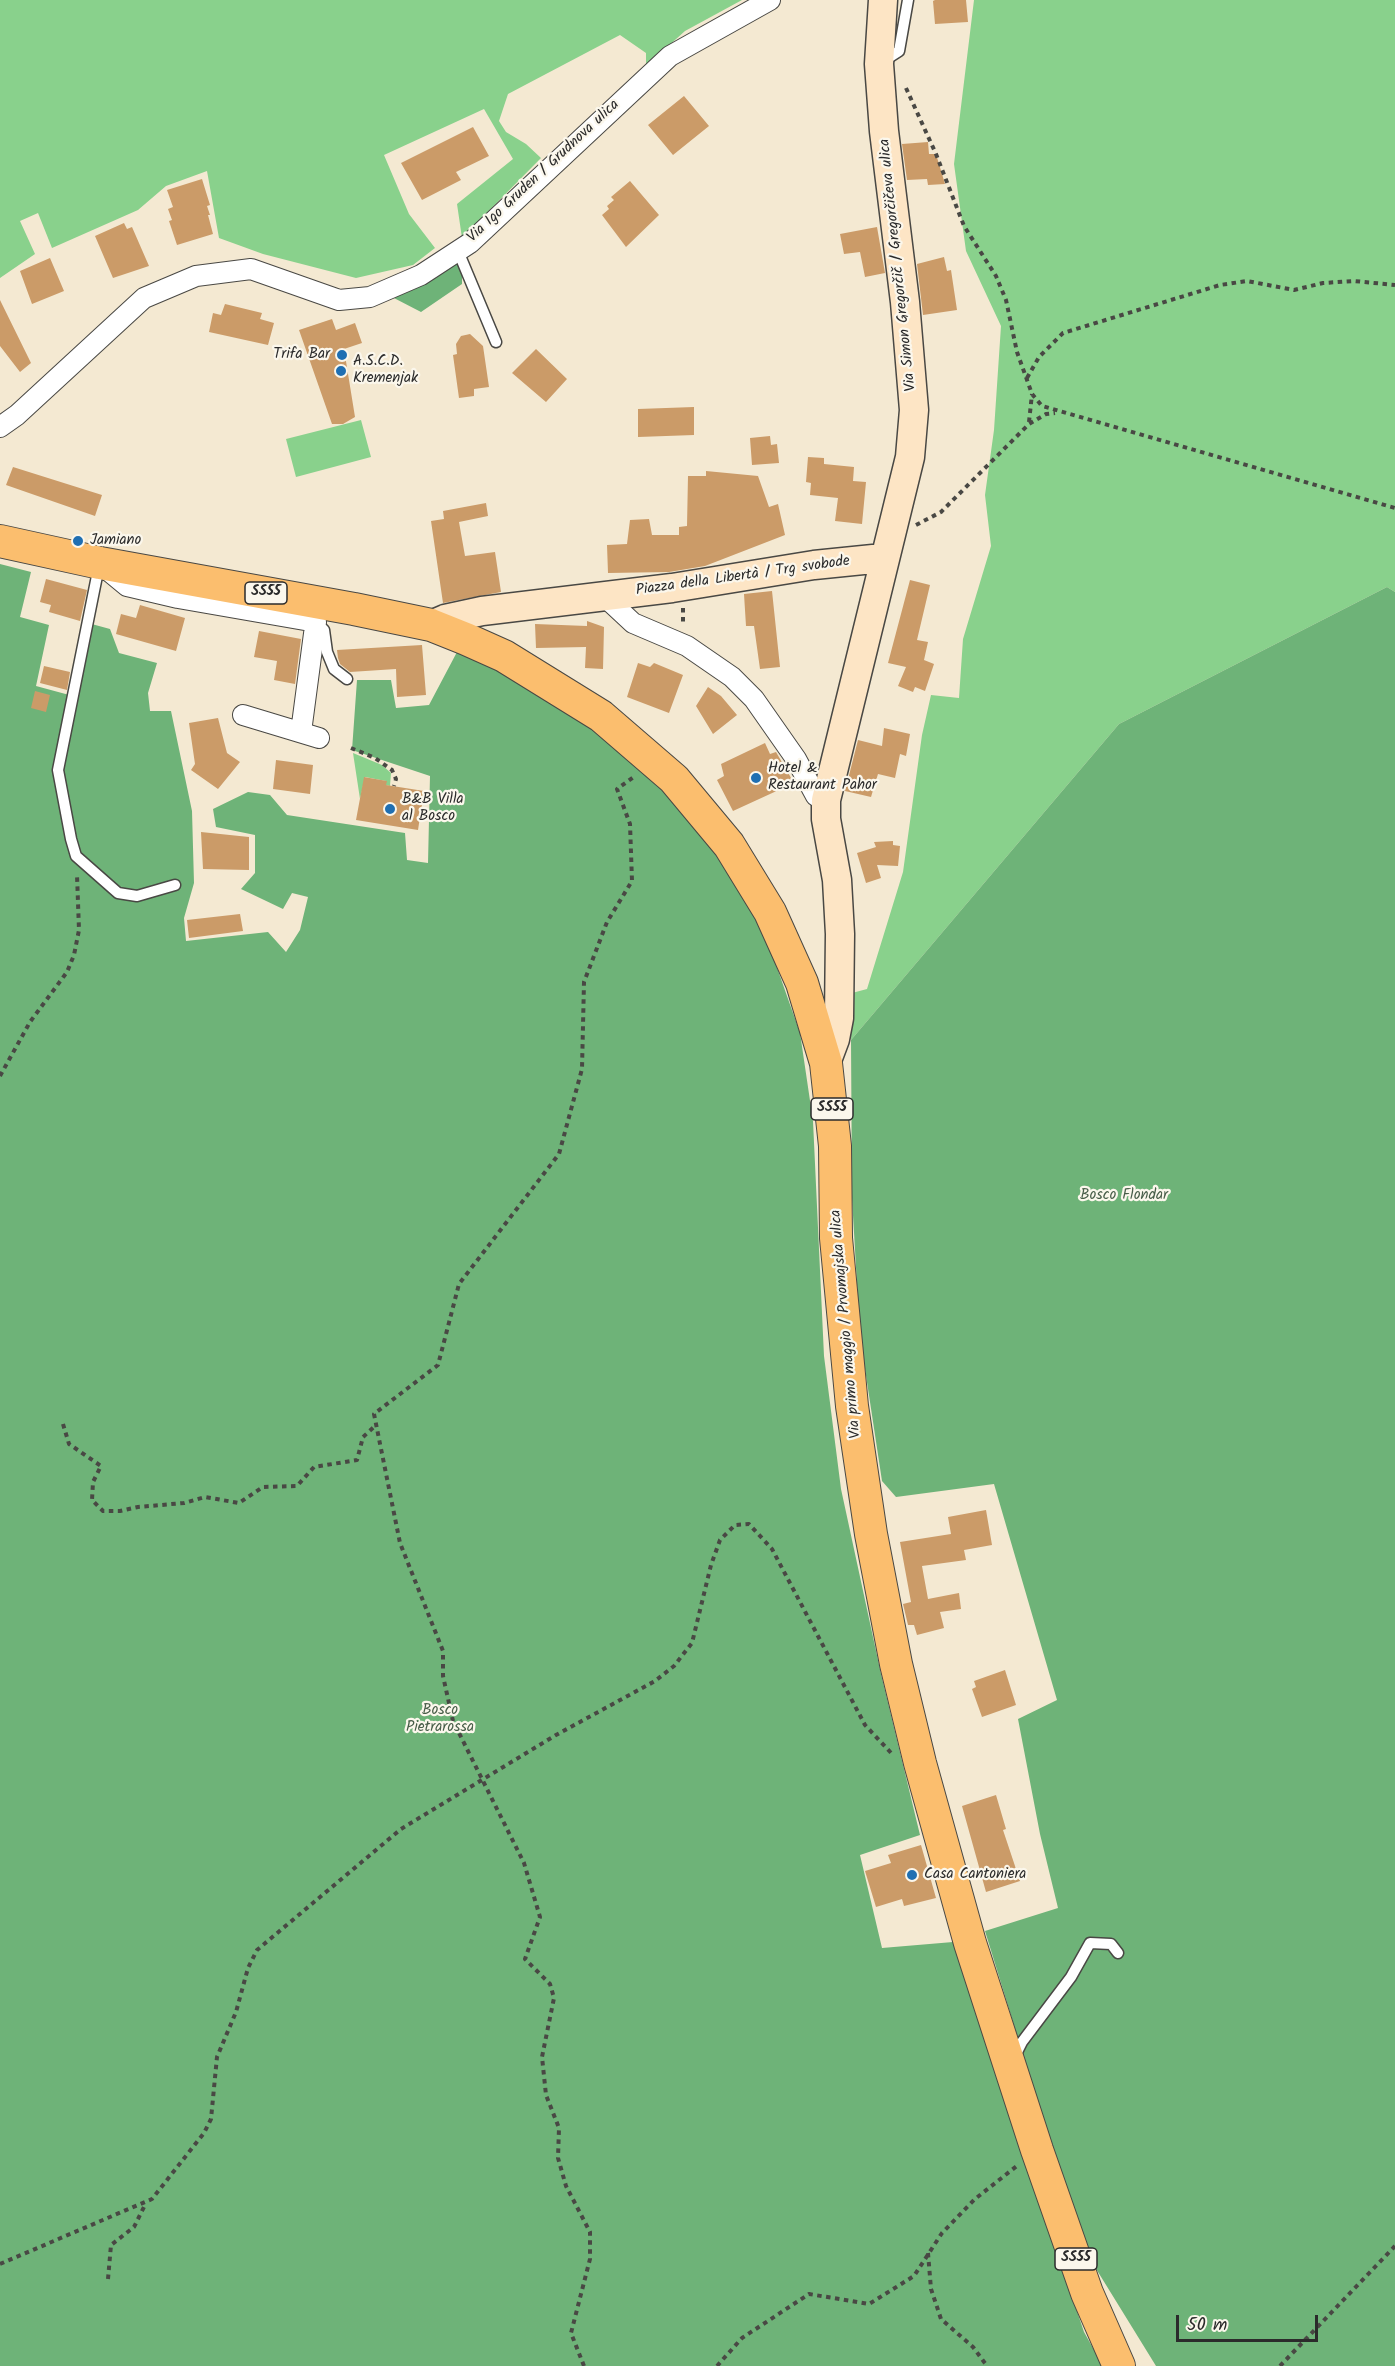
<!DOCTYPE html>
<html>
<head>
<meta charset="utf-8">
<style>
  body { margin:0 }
  #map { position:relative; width:1395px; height:2366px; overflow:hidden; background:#f4e9d2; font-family:Kalam,sans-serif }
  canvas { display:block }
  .scale { position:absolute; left:1176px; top:2315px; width:142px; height:27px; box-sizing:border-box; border:3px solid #2b2b2b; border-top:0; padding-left:8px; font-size:18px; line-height:21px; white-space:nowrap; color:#2b2b2b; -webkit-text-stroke:4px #fbf7ec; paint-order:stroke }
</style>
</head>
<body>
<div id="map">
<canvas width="1395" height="2366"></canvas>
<div class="scale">50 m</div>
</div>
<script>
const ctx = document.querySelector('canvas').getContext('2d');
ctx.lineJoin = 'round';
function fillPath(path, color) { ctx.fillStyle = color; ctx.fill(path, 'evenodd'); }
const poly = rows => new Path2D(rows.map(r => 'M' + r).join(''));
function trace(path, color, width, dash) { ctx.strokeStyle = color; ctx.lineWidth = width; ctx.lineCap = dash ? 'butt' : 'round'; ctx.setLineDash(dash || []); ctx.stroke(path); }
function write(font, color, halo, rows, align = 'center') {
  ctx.font = font + ' Kalam,sans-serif'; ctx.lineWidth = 4.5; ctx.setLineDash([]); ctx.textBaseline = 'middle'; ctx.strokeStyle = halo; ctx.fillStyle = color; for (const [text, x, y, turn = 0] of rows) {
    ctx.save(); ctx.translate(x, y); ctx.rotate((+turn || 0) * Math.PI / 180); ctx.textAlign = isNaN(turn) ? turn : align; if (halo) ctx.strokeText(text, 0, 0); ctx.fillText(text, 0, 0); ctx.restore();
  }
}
const green = poly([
  [0,0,742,0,685,31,646,66,646,53,620,35,508,94,499,121,506,132,526,144,541,158,462,238,457,204,513,159,484,109,384,155,409,214,435,248,413,265,356,278,263,254,219,238,207,171,166,186,138,210,52,248,38,213,20,221,35,254,0,278],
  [974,0,1395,0,1395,592,1387,587,1119,724,851,1040,852,993,867,989,903,872,922,735,931,695,959,698,963,639,991,546,985,495,994,430,1001,326,966,251,954,164],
  [361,420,371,457,296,477,286,439],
  [353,753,382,765,391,773,390,786,386,785,386,781,365,777,360,799]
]);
const forest = poly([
  [456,258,462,271,462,284,421,312,392,297],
  [0,564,31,572,20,617,49,625,36,686,73,696,88,623,110,629,119,653,157,663,148,693,150,711,171,711,192,811,194,883,184,918,186,941,268,932,286,952,300,930,308,897,292,893,283,909,241,889,255,873,255,835,216,827,213,809,248,792,270,795,287,815,405,833,407,860,428,863,430,776,352,750,357,680,391,680,396,708,429,705,457,652,494,666,591,723,657,778,706,832,748,898,768,942,800,1033,813,1121,824,1356,841,1489,881,1674,920,1835,860,1855,882,1948,953,1942,1084,2332,1103,2366,0,2366],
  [1387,587,1395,592,1395,2366,1156,2366,1082,2246,985,1931,1058,1908,1040,1834,1018,1719,1057,1700,994,1484,896,1497,882,1481,860,1336,852,1198,851,1040,1119,724]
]);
const building = poly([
  [935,0,966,0,968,22,935,24,933,1],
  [684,96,709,126,673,155,648,125],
  [473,127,489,156,456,172,461,180,422,200,401,163],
  [928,142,929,154,936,154,945,184,928,185,927,179,907,180,902,144],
  [202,179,210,205,207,206,210,215,208,215,213,234,177,245,169,221,172,220,168,209,173,207,167,190],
  [630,181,659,215,626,247,602,215,609,209,607,206,614,200,611,197],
  [124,223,127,229,132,227,149,266,113,278,95,236],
  [877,227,885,273,865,277,860,252,844,254,840,234],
  [944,257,947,271,951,270,957,310,923,315,917,264],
  [50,258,64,291,32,304,20,271],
  [0,300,31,363,20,372,0,346],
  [225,304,262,313,260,319,274,323,268,345,209,332,213,313,221,315],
  [332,319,336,330,355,323,362,343,344,349,355,417,343,424,332,424,299,330],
  [470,334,483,346,489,387,474,389,474,396,459,398,453,355,457,354,456,344,461,336],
  [536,349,567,379,546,402,512,373],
  [694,407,694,435,638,437,638,409],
  [770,436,771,445,777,444,779,463,752,465,750,438],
  [808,457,824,458,824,464,854,467,853,481,866,482,862,524,835,521,838,498,810,495,811,483,806,482],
  [13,467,102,495,95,516,6,485],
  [706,471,758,476,769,507,778,504,785,535,705,566,669,572,608,573,607,545,627,544,630,520,649,519,652,535,679,535,679,527,687,526,688,476,706,476],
  [486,503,488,516,459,522,465,556,495,552,501,592,443,603,431,521,444,519,443,511],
  [46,579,87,590,80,621,49,612,51,605,40,602],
  [910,580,930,585,917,640,928,642,924,660,934,664,925,691,915,687,913,692,898,686,906,667,888,663],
  [772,591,780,667,760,669,754,626,746,626,744,594],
  [140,605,185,618,176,651,116,634,121,614,136,618],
  [587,621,604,627,603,669,585,668,586,647,536,648,535,624,587,626],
  [259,631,301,639,295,684,274,680,277,661,254,657],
  [422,645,426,695,397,697,396,669,350,672,340,664,338,658,337,650],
  [638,663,650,667,654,663,683,675,669,713,627,697],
  [44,666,70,672,67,690,40,683],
  [708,687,721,696,737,715,713,734,696,706],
  [35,691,50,695,46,712,31,708],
  [218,718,227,753,240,762,218,789,191,770,195,764,189,723],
  [884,728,910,734,906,756,900,754,895,778,878,774,871,797,845,791,858,740,882,746],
  [765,743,770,754,776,752,794,783,733,811,717,780,724,776,721,764],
  [276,760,313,765,310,794,273,789],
  [364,777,387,781,386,785,424,791,418,830,356,820],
  [201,832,249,837,249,870,203,869],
  [893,841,893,845,900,846,898,866,877,865,881,878,866,883,857,853,876,847,874,842],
  [240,914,243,931,189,938,187,920],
  [986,1510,992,1545,964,1550,966,1560,922,1566,928,1599,959,1593,961,1609,940,1612,944,1628,917,1635,914,1625,908,1625,903,1604,911,1602,900,1542,951,1534,948,1517],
  [1005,1670,1016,1705,982,1717,972,1689,976,1687,974,1681],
  [996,1795,1006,1829,1003,1830,1020,1881,986,1892,962,1806],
  [921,1845,936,1898,904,1906,902,1899,876,1907,865,1871,891,1863,888,1855]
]);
const path = poly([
  [906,88,936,154,964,226,996,276,1006,300,1017,352,1032,394,1042,406,1395,508],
  [1027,378,1039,357,1063,333,1220,285,1247,281,1294,290,1323,283,1354,281,1395,285],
  [1029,422,1032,394],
  [916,525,941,512,1029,424,1046,414,1055,413],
  [683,608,683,624],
  [351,748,375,758,392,770,396,779,394,786],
  [0,1076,30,1022,67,972,74,955,79,930,77,875],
  [63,1424,69,1444,101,1466,93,1482,92,1500,103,1511,120,1511,138,1507,184,1503,205,1497,239,1503,263,1487,297,1486,314,1467,357,1460,363,1437,375,1426],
  [928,2253,931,2289,941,2319,973,2347,987,2366],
  [0,2264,152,2199,204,2133,211,2119,217,2057,236,2012,248,1968,257,1950,401,1829,556,1735,655,1681,674,1666,692,1643,711,1565,720,1540,735,1525,749,1524,772,1549,865,1725,893,1755],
  [108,2279,111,2245,134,2227,144,2207,142,2204],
  [584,2366,571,2333,590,2259,590,2232,566,2186,558,2158,559,2128,546,2095,542,2057,554,1998,550,1984,525,1959,540,1917,524,1863,453,1721,443,1676,443,1651,400,1543,374,1414,438,1365,459,1284,559,1154,582,1069,584,982,607,922,632,881,630,824,617,789,635,776],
  [717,2366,742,2338,809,2294,869,2304,914,2276,942,2233,975,2199,1018,2165],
  [1280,2366,1395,2246]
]);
const lane = poly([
  [882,62,899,51,908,0],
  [458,251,496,342],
  [99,566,58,770,71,839,76,856,118,893,137,896,175,885],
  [316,622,324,630,327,652,334,669,347,679],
  [1014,2058,1022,2042,1071,1977,1090,1943,1111,1944,1118,1953]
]);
const street = poly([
  [0,427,17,415,144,298,196,276,251,269,339,300,370,297,421,275,470,243,670,56,770,0],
  [104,567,127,586,178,598,316,622],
  [604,596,633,623,687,646,732,677,754,699,796,759,816,796,826,800],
  [243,715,319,738],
  [301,732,317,611]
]);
const secondary = poly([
  [431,625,445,619,482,611,672,588,814,565,883,558],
  [826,1063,835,1039,839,1018,840,934,837,880,826,819,826,800,910,457,914,410,905,302,884,131,879,64,883,0]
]);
const primary = poly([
  [0,541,100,563,354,609,431,625,466,639,504,656,601,716,674,779,729,845,770,912,802,983,826,1063,835,1146,836,1238,852,1406,871,1534,896,1664,920,1763,970,1943,1037,2150,1087,2293,1119,2366]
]);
const markers = [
  [342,355,6,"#1f6fb2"],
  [341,371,6,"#1f6fb2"],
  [78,541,6,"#1f6fb2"],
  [756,778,6,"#1f6fb2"],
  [390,809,6,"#1f6fb2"],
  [912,1875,6,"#1f6fb2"]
];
const shields = [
  [266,593,42],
  [832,1109,42],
  [1076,2259,42]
];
const shieldNames = [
  ["SS55",266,593],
  ["SS55",832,1109],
  ["SS55",1076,2259]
];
const streetNames = [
  ["Via Igo Gruden / Grudnova ulica",544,172,-43],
  ["Via Simon Gregorčič / Gregorčičeva ulica",899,265,-96],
  ["Piazza della Libertà / Trg svobode",743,577,-8],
  ["Via primo maggio / Prvomajska ulica",847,1324,-95]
];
const poiNames = [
  ["Trifa Bar",330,355,"right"],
  ["A.S.C.D.",353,362],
  ["Kremenjak",353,379],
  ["Jamiano",90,541],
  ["Hotel &",768,769],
  ["Restaurant Pahor",768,786],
  ["B&B Villa",402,800],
  ["al Bosco",402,817],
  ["Casa Cantoniera",924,1875]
];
const parkNames = [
  ["Bosco Flondar",1124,1196],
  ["Bosco",440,1711],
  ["Pietrarossa",440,1728]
];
fillPath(green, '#89d18c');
fillPath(forest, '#6eb378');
fillPath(building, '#cb9b68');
trace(lane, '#494844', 13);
trace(street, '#494844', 22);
trace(secondary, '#494844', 31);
trace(primary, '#494844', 34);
trace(path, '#494844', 4, [4.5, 4.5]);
trace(lane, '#fff', 10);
trace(street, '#fff', 20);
trace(secondary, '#fde5c5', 28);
trace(primary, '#fbbe6e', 32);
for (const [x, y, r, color] of markers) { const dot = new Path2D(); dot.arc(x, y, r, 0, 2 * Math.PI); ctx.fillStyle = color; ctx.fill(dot); trace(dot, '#fbf7ec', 2); }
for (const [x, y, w] of shields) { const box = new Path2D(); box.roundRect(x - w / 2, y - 11, w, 22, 4.5); ctx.fillStyle = '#fbf7ec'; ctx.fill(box); trace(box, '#2b2b2b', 1.5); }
write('bold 14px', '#2b2b2b', null, shieldNames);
write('15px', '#2b2b2b', '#fbf7ec', streetNames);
write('15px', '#2b2b2b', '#fbf7ec', poiNames, 'left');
write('15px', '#475d48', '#fbf7ec', parkNames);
</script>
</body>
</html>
